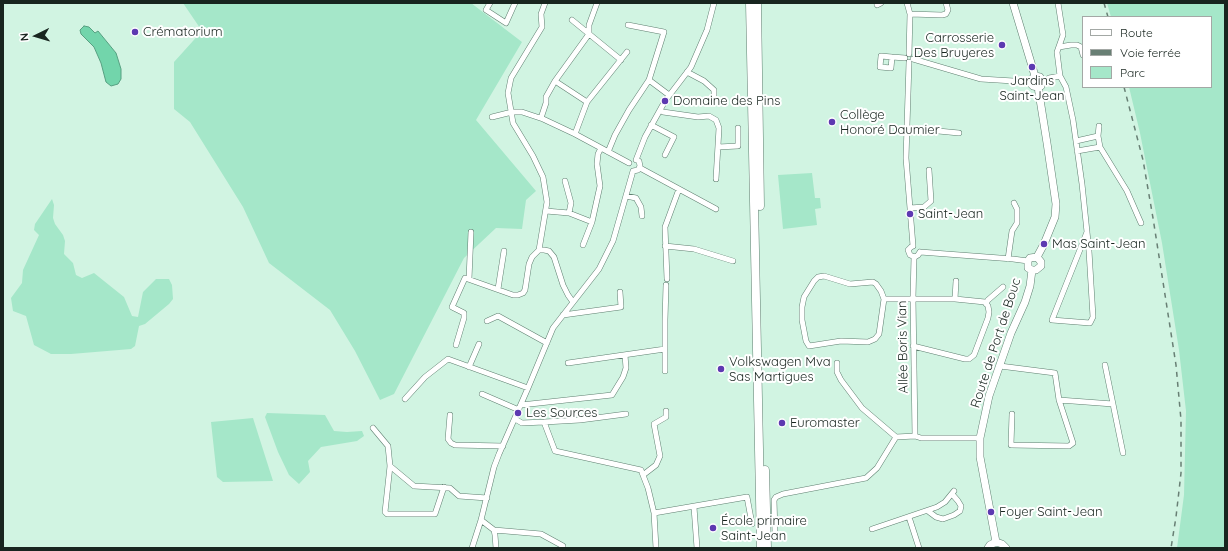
<!DOCTYPE html>
<html>
<head>
<meta charset="utf-8">
<style>
  body { margin:0 }
  #map { position:relative; width:1228px; height:551px; overflow:hidden; background:#d1f4e2; font-family:Quicksand,sans-serif }
  canvas { display:block }
  .frame { position:absolute; inset:0; border:4px solid #18251f; pointer-events:none }
  .legend { position:absolute; left:1082px; top:16px; width:130px; height:72px; box-sizing:border-box; background:#fff; border:1px solid #a3a8a5; margin:0; padding:5px 7px; list-style:none; font-size:12px; color:#18251f }
  .legend li { display:flex; align-items:center; gap:8px; height:20px }
  .legend b { width:20px; border:1px solid #a3a8a5 }
  .north { position:absolute; left:16px; top:16px; width:40px; height:40px; -webkit-text-stroke:3px #fff; paint-order:stroke; rotate:265deg; font-size:11px; font-weight:700; line-height:16px; text-align:center; color:#18251f }
  .north::after { content:''; display:block; margin:auto; width:14px; height:18px; background:#18251f; clip-path:polygon(50% 0,100% 100%,50% 72%,0 100%) }
</style>
</head>
<body>
<div id="map">
<canvas width="1228" height="551"></canvas>
<div class="frame"></div>
<ul class="legend">
<li><b style="height:5px;background:#fff"></b>Route</li>
<li><b style="height:5px;background:#687f74"></b>Voie ferrée</li>
<li><b style="height:11px;background:#a5e7c9"></b>Parc</li>
</ul>
<div class="north">N</div>
</div>
<script>
const ctx = document.querySelector('canvas').getContext('2d');
ctx.lineJoin = 'round';
function fillPath(path, color) { ctx.fillStyle = color; ctx.fill(path, 'evenodd'); }
const poly = rows => new Path2D(rows.map(r => 'M' + r).join(''));
function trace(path, color, width, dash) { ctx.strokeStyle = color; ctx.lineWidth = width; ctx.lineCap = dash ? 'butt' : 'round'; ctx.setLineDash(dash || []); ctx.stroke(path); }
function write(font, color, halo, rows, align = 'center') {
  ctx.font = font + ' Quicksand,sans-serif'; ctx.lineWidth = 4; ctx.setLineDash([]); ctx.textBaseline = 'middle'; ctx.strokeStyle = halo; ctx.fillStyle = color; for (const [text, x, y, turn = 0] of rows) {
    ctx.save(); ctx.translate(x, y); ctx.rotate((+turn || 0) * Math.PI / 180); ctx.textAlign = isNaN(turn) ? turn : align; if (halo) ctx.strokeText(text, 0, 0); ctx.fillText(text, 0, 0); ctx.restore();
  }
}
const green = poly([
  [183,3,471,3,522,42,476,120,536,191,526,200,522,229,496,228,464,258,394,394,380,400,355,351,330,310,269,263,243,207,190,122,174,109,174,62,202,31],
  [1107,3,1224,3,1225,16,1225,548,1177,548,1184,495,1186,411,1179,350,1162,243,1140,133,1129,87,1211,87,1211,17,1111,17],
  [812,173,815,198,820,198,821,208,815,209,817,225,783,229,778,175],
  [52,199,54,205,53,218,55,224,63,235,65,241,64,254,73,263,76,275,82,278,94,273,124,297,132,316,138,317,143,292,156,279,169,279,172,285,173,299,169,304,145,324,139,326,135,346,131,349,71,354,51,354,34,345,26,316,13,311,11,298,22,283,23,270,39,235,34,230,35,224],
  [267,413,325,415,334,431,347,432,362,431,364,436,357,441,321,447,308,461,310,472,299,484,289,475,278,452,265,417],
  [253,418,273,481,223,482,217,477,211,422]
]);
const water = poly([
  [84,26,89,27,95,33,98,31,116,53,121,69,121,79,118,84,111,86,106,82,101,63,94,47,81,34,80,30,84,26]
]);
const minor = poly([
  [490,3,486,10,506,23,515,3],
  [907,3,910,14,909,54],
  [1058,3,1063,35,1057,52,1060,76],
  [877,5,881,3],
  [910,14,942,15,946,14,948,10,946,3],
  [572,20,621,60],
  [628,25,664,32,649,80,669,95],
  [1059,47,1071,45,1077,45,1081,47,1083,55],
  [892,57,881,56,880,67,891,68,892,57,905,58],
  [913,59,981,79,1030,82],
  [909,62,906,158,913,246],
  [687,72,704,81,714,90,714,102],
  [1049,78,1060,76,1066,87,1073,120,1082,184,1087,232,1089,251,1093,317,1090,323,1052,320,1087,232],
  [555,81,587,102],
  [660,110,663,112,698,117,709,116,716,120,719,128,716,179],
  [492,117,512,112,522,112,543,119,575,134,629,163],
  [541,118,546,103,546,97,555,81,589,34,589,25,597,3],
  [651,125,674,137,665,155],
  [1099,126,1098,136,1100,147,1127,191,1137,214,1141,223],
  [907,128,959,133],
  [575,134,587,102,627,52],
  [1076,141,1098,136],
  [718,147,738,146,738,128],
  [1077,151,1100,147],
  [608,152,615,135,629,110,649,80],
  [636,160,645,137,665,101,691,67,707,30,714,3],
  [640,168,716,209],
  [633,171,638,170,640,166,639,161,636,160],
  [565,181,571,203,569,213],
  [626,196,636,198,641,207,642,216],
  [910,208,924,207,931,201,929,170],
  [546,211,569,213,592,222],
  [583,245,592,222,600,186,597,164,598,154,601,148],
  [665,246,694,249,733,261],
  [913,246,911,247,908,250,910,255,915,257,918,255,920,252],
  [539,250,547,202,543,177,533,156,513,123,508,93,511,78,542,27,541,14,545,3],
  [920,252,1013,259,1028,261],
  [914,257,913,298,915,436,921,438,980,438],
  [1008,259,1012,231,1017,223,1017,209,1014,203],
  [469,279,471,232],
  [667,279,665,227,679,189],
  [498,289,504,251],
  [884,299,881,291,876,284,873,282,850,284,824,276,818,277,814,281,804,297,802,307,802,320,806,341,809,346,841,341,868,342,875,339,879,334,884,299,955,299,985,302,988,306,989,312,988,318,974,355,969,359,965,359,913,346],
  [955,299,956,281],
  [986,304,988,300,1003,287],
  [563,315,621,307,620,292],
  [487,321,498,316,547,343],
  [456,345,464,318,464,313,452,307,465,278,513,295,518,295,523,293,525,290,529,264,532,257,539,250,544,250,549,251,554,257,563,285,568,295,573,302],
  [568,363,665,349],
  [837,363,837,372,841,380,862,408,896,437,915,436],
  [1000,366,1055,373,1059,400,1113,404,1105,365],
  [469,367,479,344],
  [665,371,665,320,666,285],
  [482,394,519,410],
  [405,399,425,377,448,359,528,388],
  [1113,404,1123,453],
  [521,405,612,395,623,377,626,368,625,355],
  [1012,414,1011,445,1069,446,1073,443,1059,400],
  [450,415,448,439,451,443,455,445,503,446],
  [515,419,522,423,544,422,555,451,641,470,648,488,654,513,656,548],
  [544,422,580,420,626,414],
  [373,428,388,446,390,466,385,512,387,514,435,514,444,487],
  [390,466,414,486,450,488,459,496,487,498],
  [643,475,656,465,660,456,654,424,666,417,666,411],
  [694,507,697,548],
  [928,511,936,517,943,519,954,515,960,511,961,506,958,501,952,494],
  [654,513,747,497,752,524],
  [909,517,919,548],
  [481,520,494,530,495,535,496,548],
  [872,529,937,507,945,502,954,491],
  [494,530,541,534,563,546,563,548],
  [775,533,774,500,776,497,783,494,866,478,877,468,896,437],
  [472,548,481,520,494,467,499,454,528,388,553,328,599,269,613,241,633,171]
]);
const major = poly([
  [1013,3,1035,76],
  [1035,76,1031,80,1031,84,1033,86,1038,87],
  [1035,76,1040,77,1042,81,1041,86,1038,87],
  [1037,257,1044,244,1055,217,1056,204,1047,143,1038,87],
  [1032,270,1036,270,1041,266,1041,262,1037,257],
  [1032,270,1028,268,1028,261,1030,258,1037,257],
  [996,542,980,457,980,438,989,396,1011,333,1025,302,1030,286,1032,270],
  [988,548,990,545,996,542,1002,544,1006,548]
]);
const highway = poly([
  [750,3,761,548],
  [757,3,760,206],
  [765,470,767,548]
]);
const rail = poly([
  [1104,3,1108,17],
  [1124,87,1143,160,1153,218,1176,365,1181,420,1181,473,1176,517,1171,548]
]);
const markers = [
  [135,32,4,"#5d39b1"],
  [1002,45,4,"#5d39b1"],
  [1032,67,4,"#5d39b1"],
  [665,101,4,"#5d39b1"],
  [832,122,4,"#5d39b1"],
  [910,214,4,"#5d39b1"],
  [1044,244,4,"#5d39b1"],
  [721,369,4,"#5d39b1"],
  [518,413,4,"#5d39b1"],
  [782,423,4,"#5d39b1"],
  [991,512,4,"#5d39b1"],
  [713,528,4,"#5d39b1"]
];
const poiNames = [
  ["Crématorium",143,32],
  ["Carrosserie",994,38,"right"],
  ["Des Bruyeres",994,53,"right"],
  ["Jardins",1032,81,"center"],
  ["Saint-Jean",1032,96,"center"],
  ["Domaine des Pins",673,101],
  ["Collège",840,115],
  ["Honoré Daumier",840,130],
  ["Saint-Jean",918,214],
  ["Mas Saint-Jean",1052,244],
  ["Volkswagen Mva",729,362],
  ["Sas Martigues",729,377],
  ["Les Sources",526,413],
  ["Euromaster",790,423],
  ["Foyer Saint-Jean",999,512],
  ["École primaire",721,521],
  ["Saint-Jean",721,536]
];
const streetNames = [
  ["Route de Port de Bouc",996,343,-72],
  ["Allée Boris Vian",903,347,-91]
];
fillPath(green, '#a5e7c9');
fillPath(water, '#72d5ab');
trace(water, '#57a081', 1);
trace(minor, '#5f7f70', 6);
trace(major, '#5f7f70', 8);
trace(highway, '#5f7f70', 9);
trace(minor, '#fff', 5);
trace(major, '#fff', 7);
trace(highway, '#fff', 8);
trace(rail, '#687f74', 1.5, [5, 5]);
for (const [x, y, r, color] of markers) { const dot = new Path2D(); dot.arc(x, y, r, 0, 2 * Math.PI); ctx.fillStyle = color; ctx.fill(dot); trace(dot, '#fff', 1.5); }
write('13px', '#18251f', '#fff', poiNames, 'left');
write('13px', '#18251f', '#fff', streetNames);
</script>
</body>
</html>
